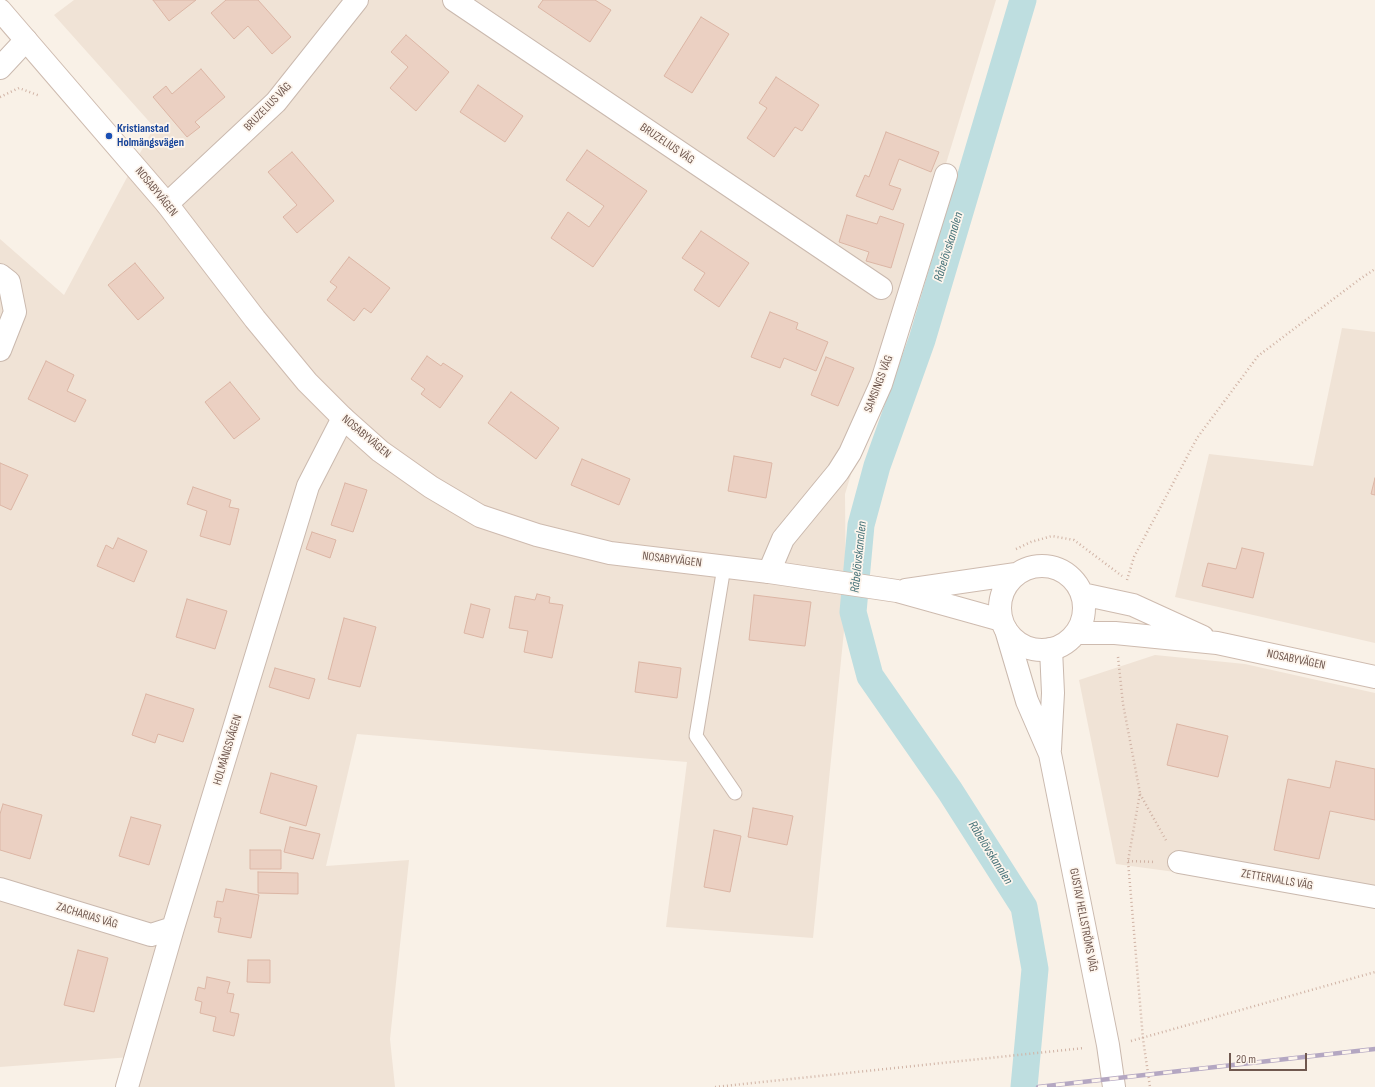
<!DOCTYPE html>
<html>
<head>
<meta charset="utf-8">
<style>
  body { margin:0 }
  #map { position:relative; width:1375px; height:1087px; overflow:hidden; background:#f9f1e7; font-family:"Sofia Sans Condensed",sans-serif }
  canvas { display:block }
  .scale { position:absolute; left:1229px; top:1053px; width:78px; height:18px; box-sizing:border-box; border:2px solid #70584f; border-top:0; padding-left:5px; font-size:12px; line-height:14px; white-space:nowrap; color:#70584f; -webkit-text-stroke:3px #fdf5ed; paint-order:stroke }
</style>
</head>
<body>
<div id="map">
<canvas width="1375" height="1087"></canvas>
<div class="scale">20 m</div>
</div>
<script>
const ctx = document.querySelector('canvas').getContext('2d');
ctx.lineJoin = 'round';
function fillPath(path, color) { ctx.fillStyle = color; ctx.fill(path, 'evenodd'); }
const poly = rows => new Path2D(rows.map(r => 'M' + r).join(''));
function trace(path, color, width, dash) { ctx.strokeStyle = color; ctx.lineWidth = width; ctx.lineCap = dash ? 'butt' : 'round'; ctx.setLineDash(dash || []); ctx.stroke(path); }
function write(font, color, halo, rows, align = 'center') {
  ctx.font = font + ' "Sofia Sans Condensed",sans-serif'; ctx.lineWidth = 3.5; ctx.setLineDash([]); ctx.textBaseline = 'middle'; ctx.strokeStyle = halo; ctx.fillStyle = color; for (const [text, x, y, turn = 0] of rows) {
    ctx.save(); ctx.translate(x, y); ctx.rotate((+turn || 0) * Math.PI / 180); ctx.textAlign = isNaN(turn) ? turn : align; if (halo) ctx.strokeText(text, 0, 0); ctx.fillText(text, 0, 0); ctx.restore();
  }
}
const residential = poly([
  [74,0,996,0,845,494,846,611,813,938,666,927,687,762,357,734,326,866,409,860,390,1039,395,1087,122,1087,131,1057,0,1067,0,239,64,295,154,127,54,15],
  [1342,328,1375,332,1375,643,1175,597,1209,454,1313,466],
  [1155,655,1245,664,1375,693,1375,908,1175,872,1116,864,1079,680]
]);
const canal = poly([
  [1023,0,922,340,877,466,861,525,853,612,870,676,950,791,1024,907,1035,969,1024,1087]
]);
const building = poly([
  [153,0,196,0,169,21,153,0],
  [226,0,258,0,291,37,272,54,248,26,234,39,211,13,226,0],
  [543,0,595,0,611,10,590,42,538,7,543,0],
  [701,17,729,34,692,93,664,76,701,17],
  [406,35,449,72,416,111,390,88,408,67,391,52,406,35],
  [201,69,225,97,195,122,200,127,187,137,153,97,166,86,172,94,201,69],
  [776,77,819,105,802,131,795,127,774,157,747,138,767,108,759,103,776,77],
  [478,85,523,116,505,142,460,112,478,85],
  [886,132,939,152,931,172,899,159,889,185,901,189,893,210,856,196,865,175,869,177,886,132],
  [587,150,647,191,593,267,551,238,568,212,589,227,604,206,566,180,587,150],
  [292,152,334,201,297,233,283,217,297,205,268,172,292,152],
  [847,215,877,224,880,216,904,224,891,268,866,261,869,252,839,242,847,215],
  [701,231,749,263,719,307,694,290,705,273,682,258,701,231],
  [349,257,390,288,371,313,364,308,354,321,327,300,337,287,330,282,349,257],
  [135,263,164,298,138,320,108,285,135,263],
  [770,312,798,323,796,329,828,342,816,371,784,358,780,368,751,357,770,312],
  [427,356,441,366,443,363,463,376,440,408,421,394,425,389,411,379,427,356],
  [826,357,854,368,838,406,811,395,826,357],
  [46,361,74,375,67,391,86,400,75,422,28,399,46,361],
  [230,382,260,419,234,439,205,402,230,382],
  [511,392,559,428,536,459,488,423,511,392],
  [734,456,772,463,766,498,728,491,734,456],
  [582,459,630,479,619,505,571,485,582,459],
  [0,463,28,475,11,510,0,505,0,463],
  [1375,478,1375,495,1371,494,1375,478],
  [345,483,367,490,353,532,331,525,345,483],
  [193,487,231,500,229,507,239,509,230,545,200,536,207,511,187,504,193,487],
  [312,532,336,540,330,558,306,549,312,532],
  [118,538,147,551,134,582,97,566,106,545,113,549,118,538],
  [1242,548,1264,553,1253,598,1202,586,1208,563,1236,569,1242,548],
  [537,594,550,597,549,603,563,605,552,658,524,652,528,631,509,628,515,596,535,600,537,594],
  [754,595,811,602,805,646,749,640,754,595],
  [187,599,227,611,215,649,176,637,187,599],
  [471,604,490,609,483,638,464,633,471,604],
  [344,618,376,627,360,687,328,679,344,618],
  [639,662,681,668,677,698,635,692,639,662],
  [275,668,315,679,309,699,269,687,275,668],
  [146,694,194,709,183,742,158,734,155,743,132,735,146,694],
  [1177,724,1228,736,1218,777,1167,765,1177,724],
  [1336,761,1375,769,1375,820,1330,811,1319,859,1274,850,1288,779,1330,788,1336,761],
  [271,773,317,786,306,826,260,813,271,773],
  [3,804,42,815,30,859,0,850,0,814,3,804],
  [753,808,793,816,787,845,748,837,753,808],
  [131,817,161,825,149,865,119,856,131,817],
  [290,827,320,834,313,859,284,852,290,827],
  [714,830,741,836,730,892,704,887,714,830],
  [250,850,281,850,281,869,250,869,250,850],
  [258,872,298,873,298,894,258,893,258,872],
  [226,889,259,895,251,938,218,932,221,918,214,917,217,901,223,902,226,889],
  [78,950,108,958,94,1012,64,1005,78,950],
  [248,960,270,960,270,983,247,982,248,960],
  [207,977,230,982,227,993,234,994,230,1012,239,1014,234,1036,213,1031,216,1017,200,1013,202,1002,195,1000,198,987,205,989,207,977]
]);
const path = poly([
  [0,97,19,88,40,96],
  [1016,549,1031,542,1052,536,1074,540,1122,576],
  [1127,580,1134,557,1197,438,1258,356,1360,279,1375,269],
  [1118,657,1123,704,1140,793,1128,861,1143,1039,1150,1087],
  [1140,794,1167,842],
  [1128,861,1156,862],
  [1131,1041,1375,972],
  [715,1087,1084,1048]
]);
const service = poly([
  [724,567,696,736,735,793]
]);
const minor = poly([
  [454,0,881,288],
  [0,68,26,40],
  [167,204,276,102,357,0],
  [0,275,9,282,15,312,0,350],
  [769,572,783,539,838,472,850,453,881,384,946,175],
  [1179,862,1375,897],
  [0,889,151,935,173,928],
  [127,1087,173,928,308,486,343,418]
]);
const tertiary = poly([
  [1006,630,1027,701,1050,754,1108,1045,1114,1087],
  [1050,749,1053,693,1051,649]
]);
const secondary = poly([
  [0,10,167,204,255,319,307,382,343,418,380,451,431,487,480,516,537,535,610,553,769,572,897,591,1001,620],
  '1000 608a42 42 0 1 1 84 0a42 42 0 1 1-84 0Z',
  [906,590,1016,574],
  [1082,594,1133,605,1203,637],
  [1076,633,1115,633,1217,643,1375,677]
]);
const rail = poly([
  [1038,1087,1375,1049]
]);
const markers = [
  [109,136,4,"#1a4fb4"]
];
const streetNames = [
  ["BRUZELIUS VÄG",268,107,-46],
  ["BRUZELIUS VÄG",667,144,34],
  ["NOSABYVÄGEN",156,192,51],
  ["SAMSINGS VÄG",879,384,-69],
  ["NOSABYVÄGEN",366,437,40],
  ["NOSABYVÄGEN",672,560,7],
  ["NOSABYVÄGEN",1296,660,12],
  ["HOLMÄNGSVÄGEN",228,750,-73],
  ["ZETTERVALLS VÄG",1277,880,10],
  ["ZACHARIAS VÄG",87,916,17],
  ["GUSTAV HELLSTRÖMS VÄG",1083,920,79]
];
const transitNames = [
  ["Kristianstad",117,129],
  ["Holmängsvägen",117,143]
];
const waterNames = [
  ["Råbelövskanalen",949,247,-73],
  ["Råbelövskanalen",859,557,-84],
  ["Råbelövskanalen",990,853,58]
];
fillPath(residential, '#f0e3d6');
trace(canal, '#bedee0', 27);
fillPath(building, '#ebd0c2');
trace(building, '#dcb6a5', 1);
trace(service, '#cab9ae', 15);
trace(minor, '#cab9ae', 24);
trace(tertiary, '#cab9ae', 24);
trace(secondary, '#cebbaf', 24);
trace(path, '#d0b3a5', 2.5, [1, 3]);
trace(service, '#fff', 13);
trace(minor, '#fff', 22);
trace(tertiary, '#fff', 22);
trace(secondary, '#fff', 22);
trace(rail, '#b4a7c2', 4.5);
trace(rail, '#fdf5ed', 3, [9]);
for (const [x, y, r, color] of markers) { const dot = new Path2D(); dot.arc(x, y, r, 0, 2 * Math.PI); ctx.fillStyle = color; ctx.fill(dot); trace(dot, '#fdf5ed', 1.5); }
write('12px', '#70584f', '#fdf5ed', streetNames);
write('bold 12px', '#164399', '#fdf5ed', transitNames, 'left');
write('italic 13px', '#48747a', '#fdf5ed', waterNames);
</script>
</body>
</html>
